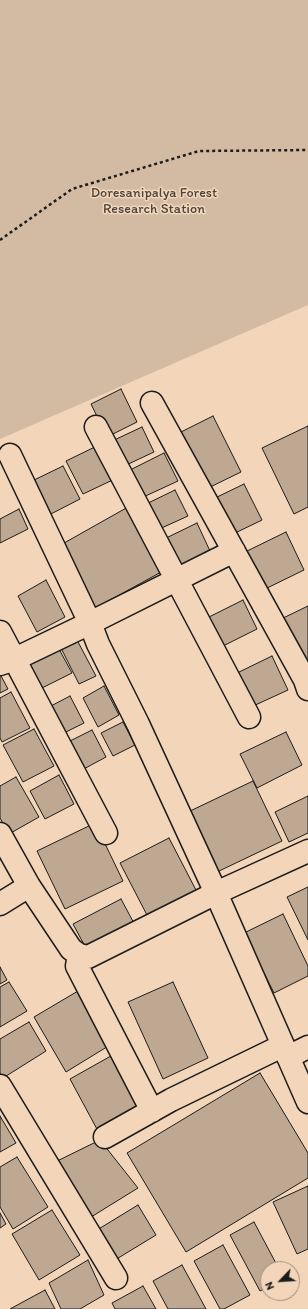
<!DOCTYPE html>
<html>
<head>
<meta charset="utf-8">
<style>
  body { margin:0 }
  #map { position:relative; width:308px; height:1309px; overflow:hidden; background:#f3d6ba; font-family:Itim,sans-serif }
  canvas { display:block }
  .north { position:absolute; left:260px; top:1261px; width:40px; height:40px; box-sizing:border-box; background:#f3d6ba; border:1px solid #9d8c7b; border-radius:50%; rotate:245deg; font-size:11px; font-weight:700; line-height:16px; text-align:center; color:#1c1c1c }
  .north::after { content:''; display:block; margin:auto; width:14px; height:18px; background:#1c1c1c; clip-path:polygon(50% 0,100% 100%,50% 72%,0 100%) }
</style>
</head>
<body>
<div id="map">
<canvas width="308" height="1309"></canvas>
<div class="north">N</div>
</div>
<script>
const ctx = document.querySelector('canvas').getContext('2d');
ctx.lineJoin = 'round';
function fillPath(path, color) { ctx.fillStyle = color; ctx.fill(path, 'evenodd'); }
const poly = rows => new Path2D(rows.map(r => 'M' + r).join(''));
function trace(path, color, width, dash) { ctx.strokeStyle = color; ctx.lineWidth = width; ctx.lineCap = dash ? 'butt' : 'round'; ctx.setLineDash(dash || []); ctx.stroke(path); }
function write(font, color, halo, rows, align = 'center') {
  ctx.font = font + ' Itim,sans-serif'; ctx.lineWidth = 3; ctx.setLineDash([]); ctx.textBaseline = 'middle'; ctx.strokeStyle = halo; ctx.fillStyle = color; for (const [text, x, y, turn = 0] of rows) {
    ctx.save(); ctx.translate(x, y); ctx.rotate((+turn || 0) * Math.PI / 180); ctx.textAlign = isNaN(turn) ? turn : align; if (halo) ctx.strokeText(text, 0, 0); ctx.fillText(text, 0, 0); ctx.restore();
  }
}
const green = poly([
  [0,0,308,0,308,305,0,439]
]);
const building = poly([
  [121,389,137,422,107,437,91,404,121,389],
  [213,416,241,472,204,490,177,434,213,416],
  [308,426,308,507,294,514,262,448,308,426],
  [142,427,154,452,122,467,110,442,142,427],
  [103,443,119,477,83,494,66,461,103,443],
  [164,453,178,481,139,499,126,472,164,453],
  [63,466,80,499,47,516,30,482,63,466],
  [244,484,262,520,231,535,213,499,244,484],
  [175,490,188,516,155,531,142,506,175,490],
  [128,507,163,571,92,610,57,547,128,507],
  [19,509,28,529,0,543,0,519,19,509],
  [197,523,210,551,174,569,160,541,197,523],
  [286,532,304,570,261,591,243,553,286,532],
  [46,580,65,617,37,632,18,596,46,580],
  [243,600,257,629,219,648,205,619,243,600],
  [308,606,308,676,279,620,308,606],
  [77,640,96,676,79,684,61,648,77,640],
  [59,649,72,673,38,690,26,666,59,649],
  [272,656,288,690,251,707,235,674,272,656],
  [0,674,8,689,0,693,0,674],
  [104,686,119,715,98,727,83,698,104,686],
  [11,692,30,728,2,742,0,738,0,698,11,692],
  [70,696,84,723,62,734,49,707,70,696],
  [123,722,135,745,113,756,101,733,123,722],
  [34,729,54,766,23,782,3,745,34,729],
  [92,730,106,757,80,771,66,743,92,730],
  [286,732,302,765,257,788,240,754,286,732],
  [59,775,74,804,45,819,30,791,59,775],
  [16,777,39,817,9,834,0,818,0,786,16,777],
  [253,781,282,841,217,872,188,812,253,781],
  [308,796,308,833,289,842,275,812,308,796],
  [95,823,123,881,65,909,37,851,95,823],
  [169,838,197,892,148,917,120,863,169,838],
  [308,887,308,940,287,897,308,887],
  [121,899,136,927,88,952,73,924,121,899],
  [283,914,308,966,308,976,274,993,244,933,283,914],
  [0,967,7,980,0,984,0,967],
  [9,982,27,1011,0,1027,0,987,9,982],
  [173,982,208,1058,163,1079,128,1002,173,982],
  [78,991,110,1045,66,1072,34,1017,78,991],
  [29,1022,46,1051,3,1078,0,1073,0,1039,29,1022],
  [118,1052,147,1105,98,1131,70,1079,118,1052],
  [260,1073,308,1153,308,1178,186,1252,127,1153,260,1073],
  [0,1116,16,1143,0,1152,0,1116],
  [100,1140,138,1188,83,1222,49,1165,100,1140],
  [17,1157,48,1207,13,1229,0,1207,0,1167,17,1157],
  [308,1186,308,1249,297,1254,273,1202,308,1186],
  [138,1205,156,1235,115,1260,97,1230,138,1205],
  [52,1210,80,1255,39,1280,12,1234,52,1210],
  [0,1213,6,1224,0,1228,0,1213],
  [254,1222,279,1269,268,1269,268,1287,260,1291,230,1235,254,1222],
  [223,1245,250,1295,224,1309,220,1309,194,1261,223,1245],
  [88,1260,104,1295,80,1309,61,1309,49,1283,88,1260],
  [182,1265,206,1309,168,1309,153,1281,182,1265],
  [143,1286,156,1309,115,1309,112,1303,143,1286],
  [45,1290,55,1309,10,1309,45,1290]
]);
const path = poly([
  [0,240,72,189,199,151,308,150]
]);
const minor = poly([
  [152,403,305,680,308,689],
  [96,427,249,717],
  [10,455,90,623,98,644,138,724,216,893,308,1102],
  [0,632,106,833],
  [0,664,15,659,90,623,234,551],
  [0,834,29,886,71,949,79,955,88,957,216,893,308,851],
  [0,904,29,886],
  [79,955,77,966,152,1111],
  [288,1057,308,1047],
  [0,1086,116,1278],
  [105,1137,171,1100,282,1046]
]);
const parkNames = [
  ["Doresanipalya Forest",154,193],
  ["Research Station",154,209]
];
fillPath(green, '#d3bba3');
fillPath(building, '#bea892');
trace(building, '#1c1c1c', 1);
trace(minor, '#1c1c1c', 25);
trace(path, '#1c1c1c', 2.5, [3, 3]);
trace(minor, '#f3d6ba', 22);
write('14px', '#4a443e', '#f3d6ba', parkNames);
</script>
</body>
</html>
